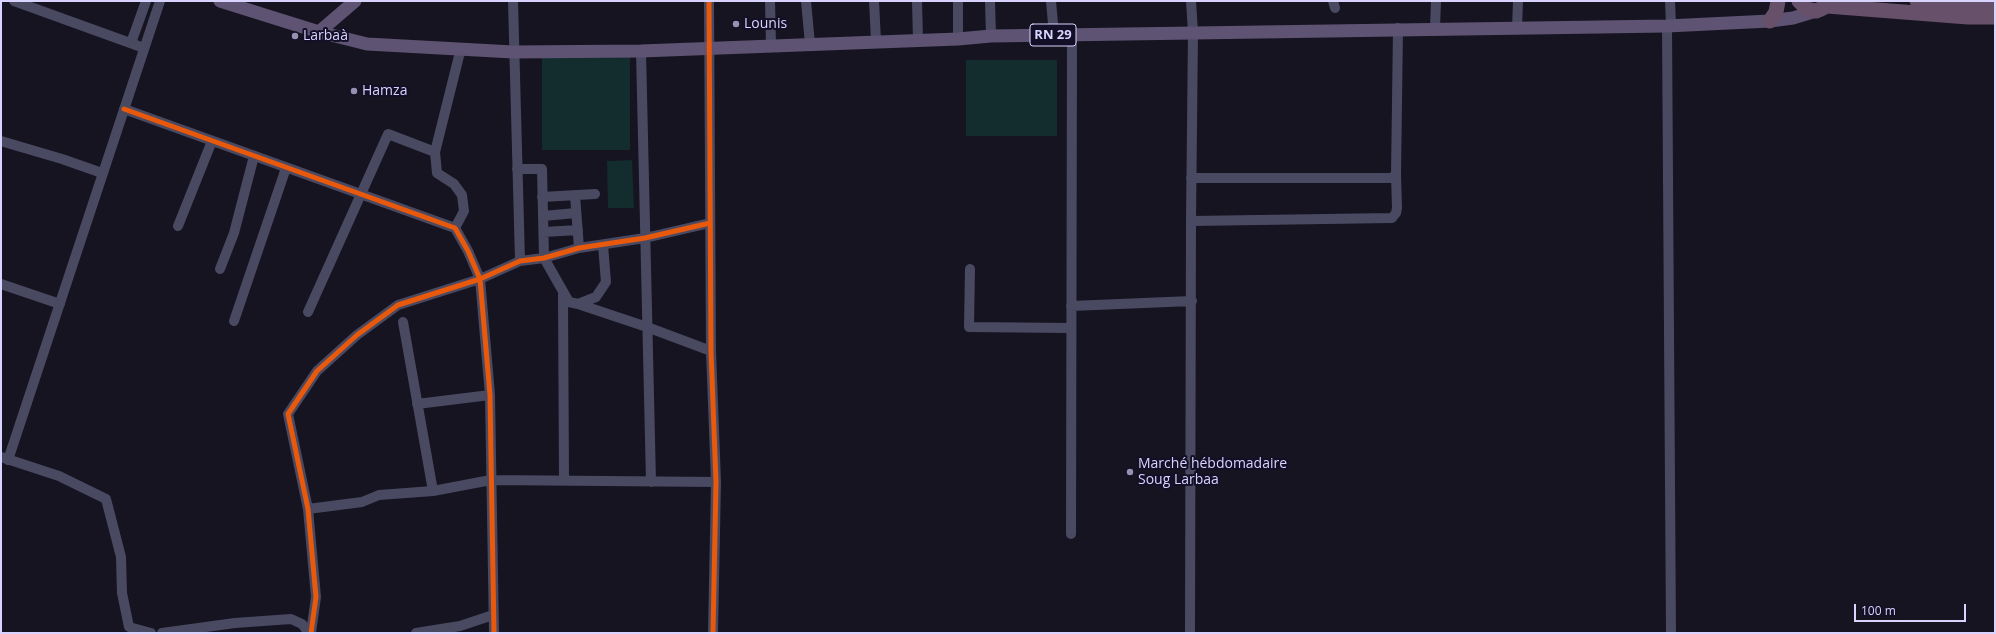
<!DOCTYPE html>
<html>
<head>
<meta charset="utf-8">
<style>
  body { margin:0 }
  #map { position:relative; width:1996px; height:634px; overflow:hidden; background:#161421; font-family:"Open Sans",sans-serif }
  canvas { display:block }
  .frame { position:absolute; inset:0; border:2px solid #d9d4ff; pointer-events:none }
  .scale { position:absolute; left:1854px; top:604px; width:112px; height:18px; box-sizing:border-box; border:2px solid #d9d4ff; border-top:0; padding-left:5px; font-size:12px; line-height:14px; white-space:nowrap; color:#d9d4ff; -webkit-text-stroke:3px #130f26; paint-order:stroke }
</style>
</head>
<body>
<div id="map">
<canvas width="1996" height="634"></canvas>
<div class="frame"></div>
<div class="scale">100 m</div>
</div>
<script>
const ctx = document.querySelector('canvas').getContext('2d');
ctx.lineJoin = 'round';
function fillPath(path, color) { ctx.fillStyle = color; ctx.fill(path, 'evenodd'); }
const poly = rows => new Path2D(rows.map(r => 'M' + r).join(''));
function trace(path, color, width, dash) { ctx.strokeStyle = color; ctx.lineWidth = width; ctx.lineCap = dash ? 'butt' : 'round'; ctx.setLineDash(dash || []); ctx.stroke(path); }
function write(font, color, halo, rows, align = 'center') {
  ctx.font = font + ' "Open Sans",sans-serif'; ctx.lineWidth = 4; ctx.setLineDash([]); ctx.textBaseline = 'middle'; ctx.strokeStyle = halo; ctx.fillStyle = color; for (const [text, x, y, turn = 0] of rows) {
    ctx.save(); ctx.translate(x, y); ctx.rotate((+turn || 0) * Math.PI / 180); ctx.textAlign = isNaN(turn) ? turn : align; if (halo) ctx.strokeText(text, 0, 0); ctx.fillText(text, 0, 0); ctx.restore();
  }
}
const green = poly([
  [542,56,630,57,630,150,542,150],
  [966,60,1057,60,1057,136,966,136],
  [632,160,634,208,608,208,607,161]
]);
const minor = poly([
  [14,1,144,48],
  [513,1,520,261],
  [709,1,711,351,716,482,713,633],
  [770,1,771,46],
  [806,1,810,44],
  [874,1,876,41],
  [917,1,918,40],
  [958,1,958,39],
  [990,1,991,36],
  [1051,1,1054,35],
  [1333,1,1335,8],
  [1670,1,1671,25],
  [1667,26,1671,633],
  [1435,28,1436,1],
  [1517,29,1518,1],
  [131,43,146,1],
  [641,51,651,482],
  [124,109,455,228,468,251,480,279,490,395,494,633],
  [1,141,62,159,102,173],
  [517,169,542,169,544,258,569,302,578,304,596,297,606,282,603,245],
  [1191,178,1391,178,1396,175,1398,28],
  [575,195,579,248],
  [542,197,595,194],
  [543,216,576,213],
  [1191,221,1392,218,1396,213,1397,208,1396,175],
  [178,226,212,141],
  [455,228,464,211,462,195,454,184,437,173,435,152,461,48],
  [544,232,578,230],
  [220,269,234,233,254,156],
  [970,269,969,327,1070,328],
  [1,284,60,304],
  [563,295,564,480],
  [578,304,647,327,711,351],
  [1071,306,1192,301],
  [308,312,388,134,435,152],
  [234,321,286,168],
  [403,322,433,491],
  [417,404,490,395],
  [1,457,59,476,106,499,121,557,122,593,129,627,151,633],
  [8,460,160,1],
  [308,509,362,502,379,495,433,491,491,480,716,482],
  [1071,534,1072,35],
  [162,633,235,623,291,619,302,624,309,633],
  [311,633,316,597,308,509,288,414,317,371,357,335,398,305,480,279,520,261,544,258,579,248,645,238,710,223],
  [416,633,460,626,493,615],
  [1190,633,1191,221,1193,32,1191,1]
]);
const major = poly([
  [220,1,319,32,367,44,513,52,641,51,958,39,991,36,1667,26,1770,21,1793,18,1816,11],
  [319,32,355,1]
]);
const highway = poly([
  [1799,1,1807,9,1816,11,1823,8,1830,1],
  [1917,1,1969,6,1995,6],
  [1827,6,1968,17,1995,17],
  [1770,21,1776,12,1778,1]
]);
const cycleway = poly([
  [709,1,711,351,716,482,713,633],
  [124,109,455,228,468,251,480,279,490,395,494,633],
  [311,633,316,597,308,509,288,414,317,371,357,335,398,305,480,279,520,261,544,258,579,248,645,238,710,223]
]);
const markers = [
  [736,24,4,"#9591b1"],
  [295,36,4,"#9591b1"],
  [354,91,4,"#9591b1"],
  [1130,472,4,"#9591b1"]
];
const shields = [
  [1053,35,46]
];
const shieldNames = [
  ["RN 29",1053,35]
];
const poiNames = [
  ["Lounis",744,24],
  ["Larbaà",303,36],
  ["Hamza",362,91],
  ["Marché hébdomadaire",1138,464],
  ["Soug Larbaa",1138,480]
];
fillPath(green, '#132c2d');
trace(minor, '#4a4962', 10);
trace(major, '#5e5373', 13);
trace(highway, '#67516a', 15);
trace(cycleway, '#e8590c', 5);
for (const [x, y, r, color] of markers) { const dot = new Path2D(); dot.arc(x, y, r, 0, 2 * Math.PI); ctx.fillStyle = color; ctx.fill(dot); trace(dot, '#130f26', 1.5); }
for (const [x, y, w] of shields) { const box = new Path2D(); box.roundRect(x - w / 2, y - 11, w, 22, 3); ctx.fillStyle = '#130f26'; ctx.fill(box); trace(box, '#d9d4ff', 1); }
write('bold 13px', '#d9d4ff', null, shieldNames);
write('14px', '#d9d4ff', '#130f26', poiNames, 'left');
</script>
</body>
</html>
